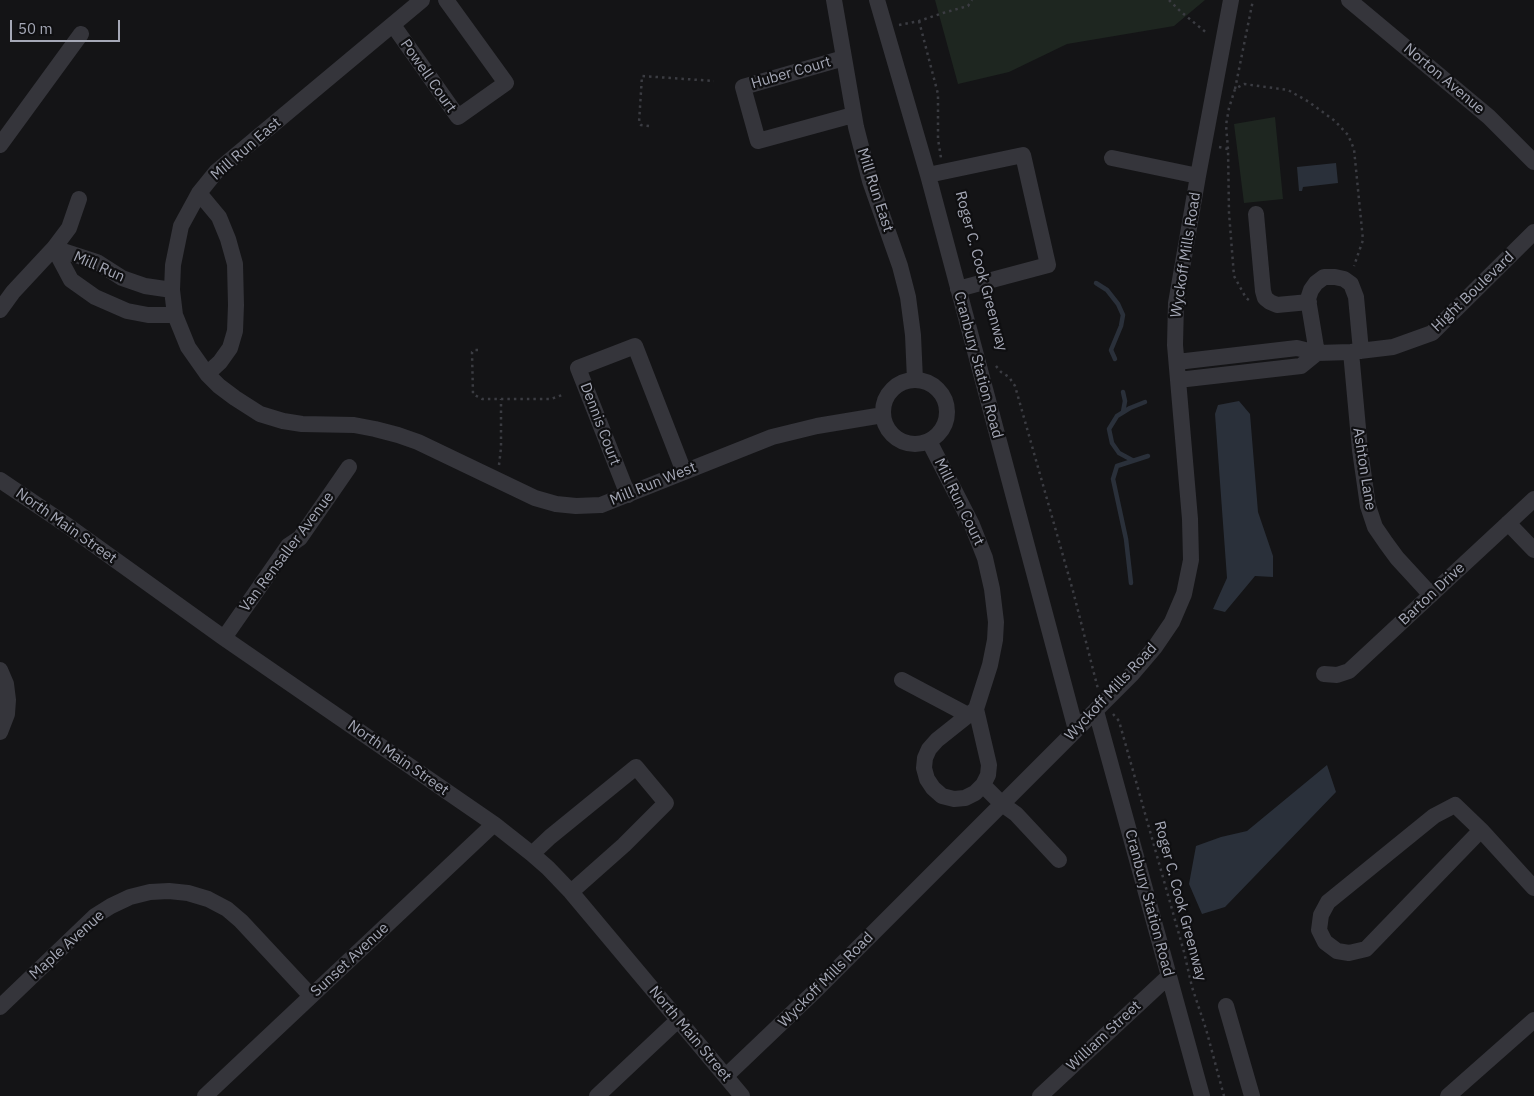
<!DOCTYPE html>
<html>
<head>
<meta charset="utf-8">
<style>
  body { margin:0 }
  #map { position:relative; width:1534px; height:1096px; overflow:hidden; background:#141416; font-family:"IBM Plex Sans",sans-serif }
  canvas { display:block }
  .scale { position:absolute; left:10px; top:20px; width:110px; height:22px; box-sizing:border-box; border:2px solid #a5a8b6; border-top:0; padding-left:6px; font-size:15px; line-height:18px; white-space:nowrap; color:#a5a8b6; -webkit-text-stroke:4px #0f0f11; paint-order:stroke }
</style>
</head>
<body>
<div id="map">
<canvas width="1534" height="1096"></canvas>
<div class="scale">50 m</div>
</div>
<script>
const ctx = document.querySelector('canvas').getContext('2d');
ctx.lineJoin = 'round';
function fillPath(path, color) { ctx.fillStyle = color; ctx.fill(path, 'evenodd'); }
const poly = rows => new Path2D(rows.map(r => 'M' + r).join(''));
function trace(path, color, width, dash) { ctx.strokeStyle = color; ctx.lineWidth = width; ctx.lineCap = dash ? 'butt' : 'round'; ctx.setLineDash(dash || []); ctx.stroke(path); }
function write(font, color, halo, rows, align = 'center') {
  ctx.font = font + ' "IBM Plex Sans",sans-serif'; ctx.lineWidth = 4.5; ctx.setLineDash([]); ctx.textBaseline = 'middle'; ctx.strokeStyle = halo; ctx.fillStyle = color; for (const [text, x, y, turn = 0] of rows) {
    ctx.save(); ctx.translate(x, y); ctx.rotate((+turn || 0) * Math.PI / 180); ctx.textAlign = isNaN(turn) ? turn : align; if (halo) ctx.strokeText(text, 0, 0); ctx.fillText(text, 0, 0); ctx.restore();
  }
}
const green = poly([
  [935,0,1205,0,1174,26,1067,44,1009,72,958,84],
  [1275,117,1283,199,1244,203,1234,124]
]);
const water = poly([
  [1336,163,1338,183,1303,187,1302,191,1299,191,1297,167],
  [1239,401,1250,414,1258,512,1273,556,1273,577,1255,576,1225,612,1213,609,1227,578,1215,414,1218,405],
  [1327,765,1336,792,1225,907,1202,914,1189,884,1196,846,1221,837,1247,831]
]);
const stream = poly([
  [1096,283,1107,290,1118,304,1123,315,1121,326,1111,350,1115,359],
  [1123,392,1125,401,1123,412],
  [1132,460,1119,453,1112,443,1109,429,1117,416,1130,408,1145,402],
  [1131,583,1126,539,1113,479,1117,466,1148,456]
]);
const path = poly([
  [1169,0,1180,11,1208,34],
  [919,21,938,94,938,139,941,158],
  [899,25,919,21,943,13,968,6,972,0],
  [1235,89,1253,0],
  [649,126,641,125,639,123,642,76,714,81],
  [1219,147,1228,149,1229,213,1234,276,1246,298,1250,301],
  [1228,149,1226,125,1229,108,1235,89,1244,84,1288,90,1309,102,1335,121,1348,135,1354,149,1363,240,1354,266],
  [478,350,474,350,472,352,473,394,482,399,551,399,565,394],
  [996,366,1001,372,1009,377,1015,386,1073,591,1098,689],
  [499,465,501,448,501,399],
  [1113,714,1119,721,1184,952,1192,987,1206,1029,1224,1096]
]);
const minor = poly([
  [422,0,216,172,199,193,181,226,173,265,172,290,175,315,188,347,207,374,219,386,235,398,260,414,283,421,302,424,354,425,375,429,398,435,418,442,535,498,556,504,576,506,601,505,772,437,817,426,883,415],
  [834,0,856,127,870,181,900,266,908,297,913,335,915,380],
  [877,0,928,175,1076,730],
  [1349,0,1489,117,1534,162],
  [393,25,458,117,506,83,446,0],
  [844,58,743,87,758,141,853,115],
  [0,145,81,34],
  [1112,158,1198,176],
  [928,175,1023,155,1048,265,958,289],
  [199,193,219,217,228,239,235,264,236,305,235,331,230,348,220,362,207,374],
  [1256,214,1263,291,1265,298,1270,302,1277,305,1309,302],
  [54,248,71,280,95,297,127,311,148,315,175,315],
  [54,248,97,262,122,278,145,286,172,290],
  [0,310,13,292,54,248,69,228,79,199],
  [1351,352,1360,450,1368,506,1375,527,1386,543,1397,558,1431,595],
  [1317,353,1308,299,1311,290,1316,283,1324,277,1335,277,1344,279,1351,284,1356,297,1361,351],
  [1177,362,1297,348,1317,353,1351,352,1393,347,1432,333,1534,232],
  [1178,380,1301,366,1317,353],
  '883 412a32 32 0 1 1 64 0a32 32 0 1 1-64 0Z',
  [929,441,972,525,985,558,992,589,996,622,995,640,990,665,976,709,989,765,988,775,983,785,975,793,965,798,954,799,942,796,933,788,927,779,924,768,925,758,929,749,937,740,976,709],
  [0,480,68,526,224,638,494,824,532,854,548,868,571,892,742,1096],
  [628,495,578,368,635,346,684,472],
  [1508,523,1534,550],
  [224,638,288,546,300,538,349,467],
  [0,670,6,684,8,700,7,714,0,732],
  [1324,674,1337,675,1349,671,1534,499],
  [902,680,968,715],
  [1096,711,1202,1096],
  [983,785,1002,804,1016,814,1059,860],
  [1481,830,1366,949,1349,953,1337,951,1325,942,1319,930,1321,915,1328,902,1434,816,1455,805,1481,830,1534,888],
  [532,854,550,837,636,767,666,803,624,845,571,892],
  [1226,1006,1252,1096],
  [0,1007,95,916,111,906,130,897,150,892,169,891,188,893,208,899,227,909,241,921,311,996],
  [726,1076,812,994,1132,674,1155,647,1172,622,1184,594,1191,560,1190,519,1175,345,1176,303,1198,176,1231,0],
  [205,1096,494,824],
  [597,1096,678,1020],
  [1040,1096,1169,976],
  [1448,1096,1534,1020]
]);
const streetNames = [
  ["Huber Court",791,73,-16],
  ["Powell Court",428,76,55],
  ["Norton Avenue",1444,79,40],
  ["Mill Run East",246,149,-41],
  ["Mill Run East",875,190,72],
  ["Wyckoff Mills Road",1186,255,-81],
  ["Mill Run",99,267,24],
  ["Roger C. Cook Greenway",981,271,75],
  ["Hight Boulevard",1473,292,-44],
  ["Cranbury Station Road",978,365,75],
  ["Dennis Court",600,424,69],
  ["Ashton Lane",1364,469,81],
  ["Mill Run West",653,484,-22],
  ["Mill Run Court",959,502,64],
  ["North Main Street",66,526,35],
  ["Van Rensaller Avenue",287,552,-53],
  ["Barton Drive",1432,594,-43],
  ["Wyckoff Mills Road",1111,692,-47],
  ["North Main Street",398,758,35],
  ["Roger C. Cook Greenway",1180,901,75],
  ["Cranbury Station Road",1149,903,75],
  ["Maple Avenue",67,945,-42],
  ["Sunset Avenue",350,960,-43],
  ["Wyckoff Mills Road",826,980,-45],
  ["North Main Street",690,1034,50],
  ["William Street",1104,1036,-43]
];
fillPath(green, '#1e2620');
fillPath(water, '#2a303a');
trace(stream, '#2a303a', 4.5);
trace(path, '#3b3c42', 2.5, [2.5, 4]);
trace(minor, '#35353b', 16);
write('15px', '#a5a8b6', '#0f0f11', streetNames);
</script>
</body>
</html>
